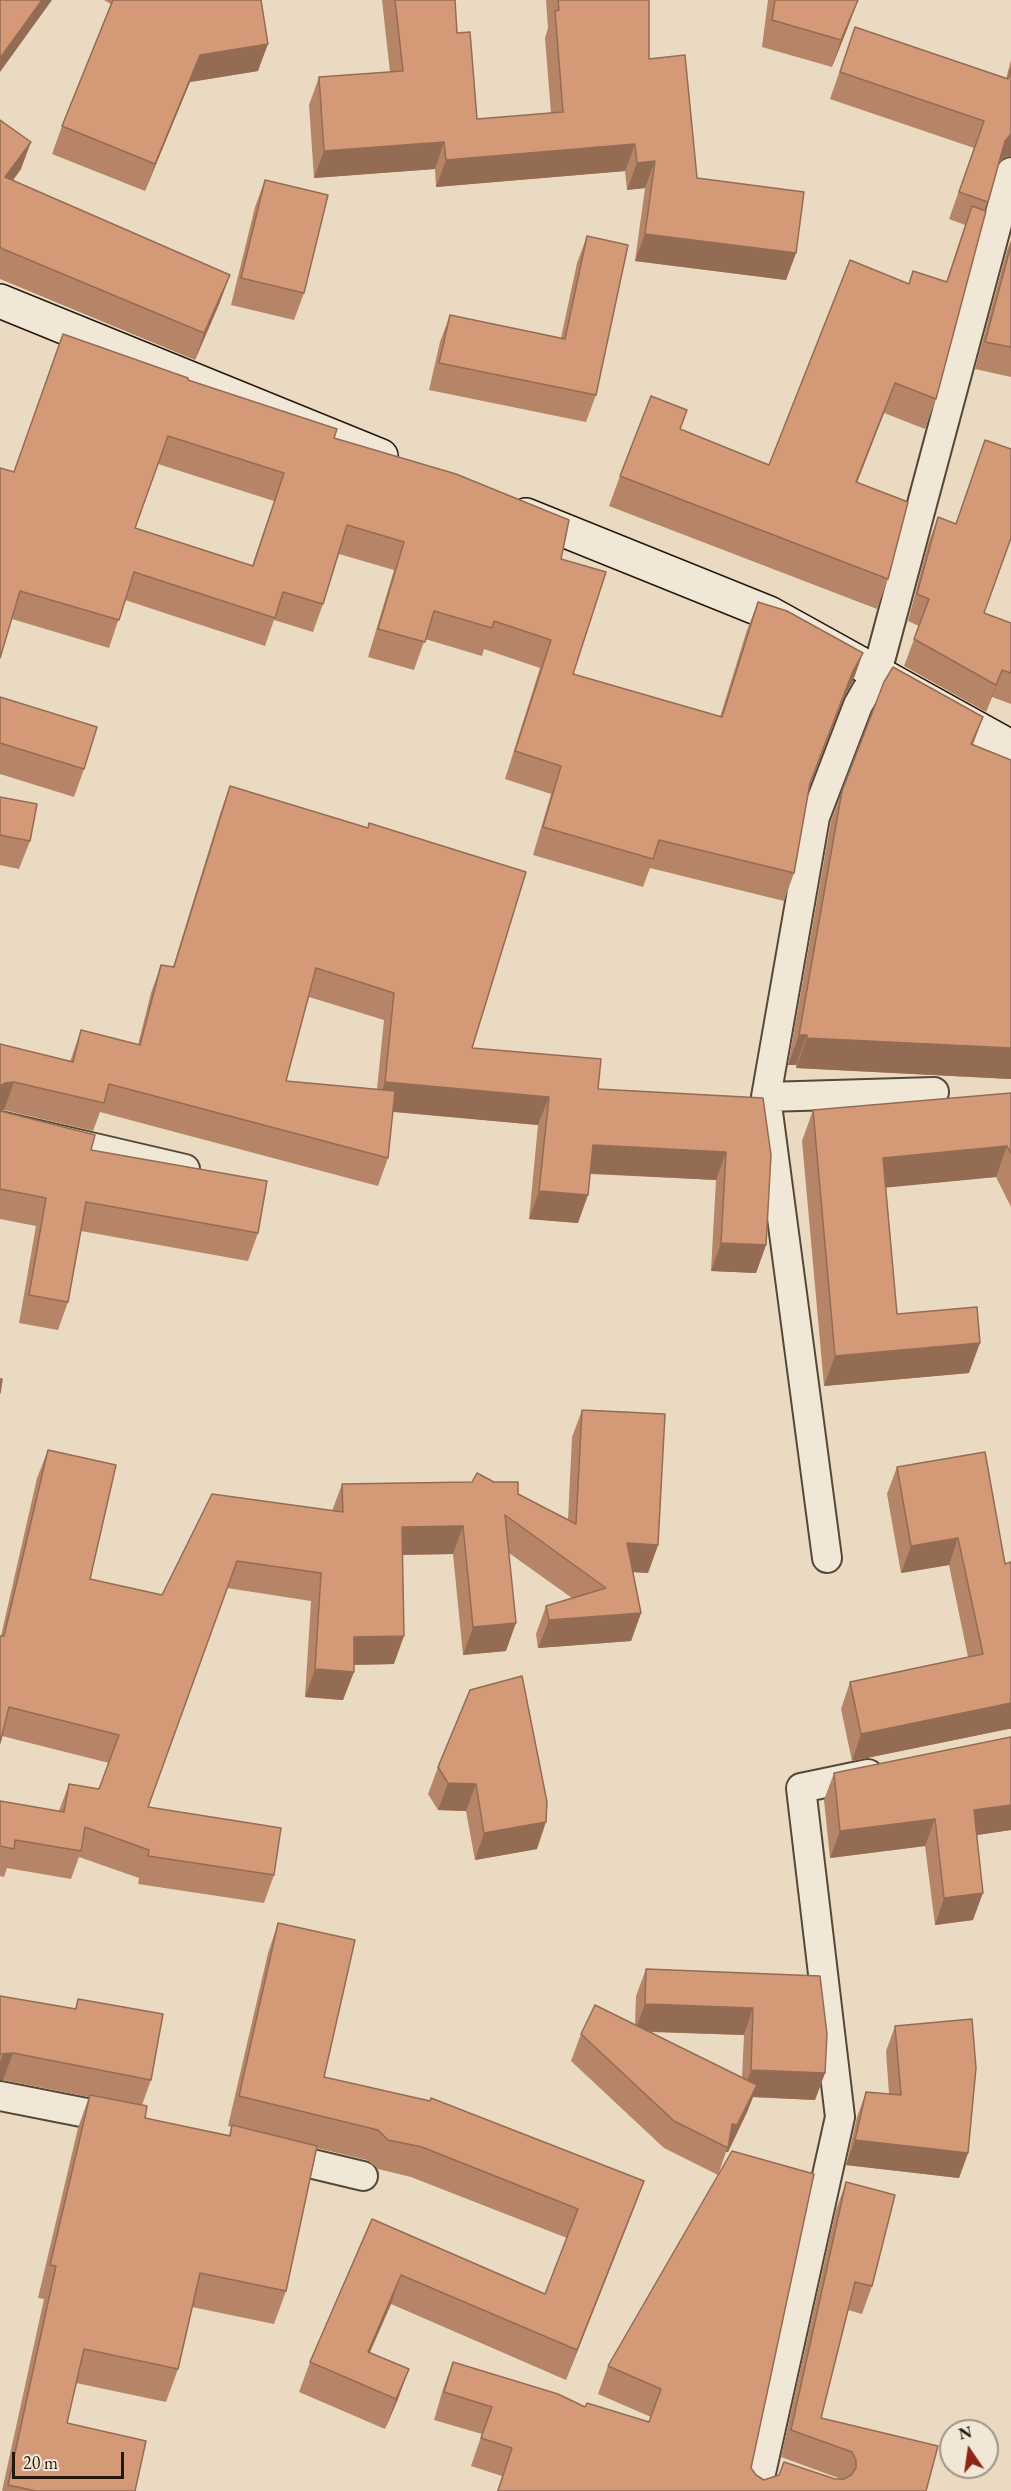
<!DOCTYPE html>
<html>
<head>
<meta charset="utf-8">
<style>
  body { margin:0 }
  #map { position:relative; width:1011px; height:2491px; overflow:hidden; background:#eadac1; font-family:"EB Garamond",serif }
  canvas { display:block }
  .north { position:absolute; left:939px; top:2419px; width:60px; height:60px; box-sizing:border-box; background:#f1e7d7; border:2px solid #9f9485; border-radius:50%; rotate:347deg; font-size:16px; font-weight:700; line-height:24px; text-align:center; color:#25180a }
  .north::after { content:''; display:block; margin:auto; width:21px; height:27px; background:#8f2418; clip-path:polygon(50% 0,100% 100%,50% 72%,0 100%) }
  .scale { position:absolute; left:12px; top:2452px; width:112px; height:27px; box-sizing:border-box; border:3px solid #25180a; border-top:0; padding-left:8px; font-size:18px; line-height:21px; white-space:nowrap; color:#25180a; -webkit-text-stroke:4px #f1e7d7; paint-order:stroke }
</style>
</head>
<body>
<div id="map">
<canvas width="1011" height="2491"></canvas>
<div class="north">N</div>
<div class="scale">20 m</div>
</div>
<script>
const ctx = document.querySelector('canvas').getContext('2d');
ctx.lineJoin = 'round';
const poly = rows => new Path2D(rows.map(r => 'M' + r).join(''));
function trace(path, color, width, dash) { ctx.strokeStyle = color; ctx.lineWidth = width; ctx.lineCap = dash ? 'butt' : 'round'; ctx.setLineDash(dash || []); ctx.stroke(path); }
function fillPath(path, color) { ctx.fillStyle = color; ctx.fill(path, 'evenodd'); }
const street = poly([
  [766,1097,934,1092],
  [0,1126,185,1169],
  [827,1558,766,1097,815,817,858,705,877,672,1011,172],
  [0,2096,122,2120],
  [275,2155,363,2176],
  [757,2491,840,2117,801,1788,868,1774]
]);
const secondary = poly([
  [0,301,381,456],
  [526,515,769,613,1011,747]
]);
const wall = poly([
  [104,0,261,0,258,71,190,82,145,191,52,154,62,126,111,4],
  [382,0,455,0,457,33,477,119,551,113,545,38,548,28,546,0,649,0,649,59,697,178,796,253,786,280,635,261,645,188,627,190,625,171,436,187,435,169,314,178,309,105,319,77,390,72],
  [768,0,858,0,832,67,762,47],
  [855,27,1006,79,1011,60,1011,157,1006,156,999,164,985,210,936,399,925,429,884,413,857,483,888,579,877,609,609,506,620,476,680,430,769,465,909,283,913,271,946,282,965,225,949,219,974,148,830,99],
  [0,120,21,169,13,180,220,302,195,360,0,279],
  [265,180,304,293,294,320,231,305,255,207],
  [587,236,596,395,586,422,429,390,440,342,450,315,561,338,577,263],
  [1011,240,1011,377,975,369,1007,250],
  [188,380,334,438,561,559,573,674,720,717,747,630,758,602,853,681,843,699,809,786,794,873,784,901,650,868,643,887,533,855,551,794,505,779,540,668,484,649,482,656,425,639,414,670,368,657,394,570,339,554,323,604,313,632,274,620,265,646,125,600,109,648,12,619,14,472],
  [158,464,274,501,252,566,135,528],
  [938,517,984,613,1011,623,1011,704,992,697,986,712,904,666,919,626,908,621,928,544],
  [0,697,84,769,74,797,0,774],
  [983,717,973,745,1011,760,1011,1079,796,1068,796,1065,788,1065,831,821,842,791],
  [230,786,472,1048,598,1089,763,1098,766,1245,756,1273,711,1271,716,1180,590,1174,578,1223,529,1219,538,1125,393,1112,388,1158,378,1186,100,1112,93,1131,4,1110,0,1110,0,1044,70,1062,81,1030,138,1045,151,993,161,965,173,967,220,814],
  [309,997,384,1020,377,1089,286,1081],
  [0,797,30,841,19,869,0,865],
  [1011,1093,1011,1207,996,1177,886,1187,897,1314,969,1373,824,1386,802,1141,813,1110],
  [0,1111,91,1150,258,1233,248,1261,81,1231,68,1302,58,1330,19,1323,36,1226,0,1219],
  [582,1410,658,1545,648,1573,633,1572,641,1613,631,1641,538,1648,536,1634,546,1606,572,1598,509,1553,506,1651,463,1655,453,1554,403,1555,394,1664,354,1665,343,1700,305,1697,311,1601,227,1588,148,1807,274,1875,264,1903,138,1884,139,1878,79,1857,71,1879,7,1868,4,1877,0,1876,0,1801,59,1811,69,1784,99,1789,109,1763,2,1736,1,1636,37,1478,48,1450,90,1579,162,1595,332,1511,342,1484,518,1494,568,1520,572,1437],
  [985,1452,1008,1729,852,1761,841,1709,850,1682,968,1657,949,1565,901,1573,887,1494,897,1467],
  [470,1690,537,1849,475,1860,466,1811,438,1810,428,1794,438,1767],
  [1011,1737,1011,1830,976,1835,973,1920,935,1925,925,1846,830,1858,824,1800,834,1773],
  [278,1923,324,2077,644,2181,566,2380,391,2304,369,2353,398,2399,385,2429,299,2392,310,2362,372,2219,545,2294,567,2238,411,2177,378,2169,367,2160,317,2148,286,2291,274,2324,192,2307,178,2369,166,2402,76,2383,67,2423,135,2491,2,2491,44,2299,38,2298,78,2128,89,2097,3,2080,0,2080,0,1996,75,2009,78,1999,151,2080,142,2105,145,2118,229,2135,232,2127,228,2126,268,1953],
  [646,1969,820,1976,825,2073,815,2100,753,2097,747,2112,728,2152,726,2152,718,2175,664,2148,571,2061,581,2034,635,2025,636,1996],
  [649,2032,744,2035,742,2078],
  [895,2026,968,2153,959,2178,846,2165,857,2117,866,2092,889,2094,886,2051],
  [732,2151,751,2468,756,2475,764,2480,841,2479,781,2457,836,2210,846,2182,872,2286,862,2314,848,2310,821,2418,926,2491,497,2491,502,2476,471,2466,482,2434,434,2420,443,2389,453,2362,585,2407,649,2422,651,2417,598,2394,608,2366]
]);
const shadedWall = poly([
  [42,0,52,0,0,72,0,58],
  [858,0,848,27,832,67,841,40],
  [268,44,258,71,190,82,145,191,155,164,200,55],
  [1011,134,1011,157,1006,156,995,168,1005,141],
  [31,142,21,169,0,198,5,177],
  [444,142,435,169,314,178,324,151],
  [635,144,625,171,436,187,446,160],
  [655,161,645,188,627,190,637,163],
  [645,234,796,253,786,280,635,261],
  [230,275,220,302,195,360,204,333],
  [895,383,884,413,845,512,856,482],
  [863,653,853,681,843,699,800,811,853,671],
  [1002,670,992,697,986,712,996,685],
  [799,1035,807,1035,796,1065,788,1065],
  [807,1038,1011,1048,1011,1079,796,1068],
  [14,1082,4,1110,0,1110,0,1086,5,1083],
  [385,1082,549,1097,538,1125,375,1110],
  [593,1145,726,1152,716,1180,583,1173],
  [1007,1146,996,1177,872,1189,883,1158],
  [539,1191,588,1195,578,1223,529,1219],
  [721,1243,766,1245,756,1273,711,1271],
  [980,1343,969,1373,824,1386,835,1356],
  [463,1526,453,1554,392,1555,402,1527],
  [958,1538,949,1565,901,1573,911,1546],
  [627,1543,658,1545,648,1573,617,1571],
  [641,1613,631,1641,538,1648,549,1620],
  [516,1623,506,1651,463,1655,473,1627],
  [404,1636,394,1664,344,1665,354,1637],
  [315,1669,354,1672,343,1700,305,1697],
  [1011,1703,1011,1729,1008,1729,852,1761,861,1734],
  [448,1783,476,1784,466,1811,438,1810],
  [1011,1805,1011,1830,964,1837,974,1810],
  [935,1819,925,1846,830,1858,840,1831],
  [546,1822,537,1849,475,1860,484,1833],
  [983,1893,973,1920,935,1925,944,1898],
  [645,2004,753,2008,744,2035,635,2031],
  [13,2053,3,2080,0,2080,0,2062,3,2054],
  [751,2070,825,2073,815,2100,753,2097,747,2112,728,2152,726,2152,732,2124],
  [855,2140,968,2153,959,2178,846,2165],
  [644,2181,633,2211,566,2380,577,2350],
  [401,2275,391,2304,357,2382,368,2352],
  [409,2369,398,2399,385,2429,396,2399]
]);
const building = poly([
  [0,0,42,0,0,58,0,0],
  [113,0,261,0,268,44,200,55,155,164,62,126,113,0],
  [395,0,455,0,457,33,470,32,477,119,563,112,555,11,559,10,558,0,649,0,649,59,685,55,697,178,804,192,796,253,645,234,655,161,637,163,635,144,446,160,444,142,324,151,319,77,403,71,395,0],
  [775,0,858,0,841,40,772,20,775,0],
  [855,27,1008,79,1011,68,1011,134,1005,141,988,202,959,192,984,121,840,72,855,27],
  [0,120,31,142,5,177,230,275,204,333,3,249,0,247,0,120],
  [265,180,328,195,304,293,241,278,265,180],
  [972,206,986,211,936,399,895,383,856,482,908,502,888,579,620,476,651,396,687,410,680,429,769,465,850,260,909,284,913,271,947,282,972,206],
  [587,236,628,245,596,395,439,363,450,315,565,339,587,236],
  [1011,245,1011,347,985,342,1011,245],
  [63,334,188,378,188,380,337,429,334,438,456,474,569,520,561,559,606,572,573,674,722,717,758,602,787,611,863,653,853,671,810,783,794,873,659,840,653,859,543,827,561,766,515,751,551,640,494,621,492,628,434,611,425,642,378,629,404,542,347,525,323,604,283,592,275,618,134,572,119,620,20,591,0,658,0,468,14,472,63,334],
  [168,436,284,473,253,566,135,528,168,436],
  [985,440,1011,449,1011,538,984,613,1011,623,1011,673,1002,670,996,685,914,639,929,599,917,594,938,517,956,524,985,440],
  [893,667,983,717,971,744,1011,760,1011,1048,807,1038,807,1035,799,1035,842,791,884,682,893,667],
  [0,697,97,727,84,769,0,743,0,697],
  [230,786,368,828,369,823,526,872,472,1048,601,1059,598,1089,763,1098,771,1155,766,1245,721,1243,726,1152,593,1145,588,1195,539,1191,549,1097,385,1082,394,993,316,968,286,1081,395,1091,388,1158,109,1084,104,1103,14,1082,5,1083,0,1086,0,1044,73,1062,81,1030,140,1045,161,965,174,967,230,786],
  [0,797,37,804,30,841,0,835,0,797],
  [1011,1093,1011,1154,1007,1146,883,1158,897,1314,977,1307,980,1343,835,1356,813,1110,1011,1093],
  [0,1111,95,1135,91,1150,267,1181,258,1233,86,1202,68,1302,29,1295,46,1198,0,1189,0,1111],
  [0,1379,2,1379,0,1393,0,1379],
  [582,1410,665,1414,658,1545,627,1543,641,1613,549,1620,546,1606,606,1588,505,1515,516,1623,473,1627,463,1526,402,1527,404,1636,354,1637,354,1672,315,1669,321,1573,237,1561,148,1807,281,1828,274,1875,148,1856,149,1850,85,1827,81,1851,15,1840,14,1849,0,1846,0,1801,64,1812,69,1784,99,1789,119,1735,9,1707,0,1743,0,1636,4,1636,48,1450,116,1465,90,1579,162,1595,212,1494,343,1512,342,1484,472,1482,477,1473,494,1482,518,1482,518,1494,576,1524,582,1410],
  [985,1452,1005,1564,1011,1562,1011,1703,861,1734,850,1682,983,1654,958,1538,911,1546,897,1467,985,1452],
  [522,1676,547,1802,546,1822,484,1833,476,1784,448,1783,438,1767,470,1690,522,1676],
  [1011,1737,1011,1805,974,1810,983,1893,944,1898,935,1819,840,1831,834,1773,1011,1737],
  [278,1923,355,1940,324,2077,430,2101,431,2098,644,2181,577,2350,401,2275,368,2352,409,2369,396,2399,310,2362,372,2219,545,2294,578,2209,422,2147,388,2140,378,2130,239,2096,278,1923],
  [646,1969,820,1976,827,2034,825,2073,751,2070,753,2008,645,2004,646,1969],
  [0,1996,76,2009,78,1999,163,2014,151,2080,13,2053,0,2054,0,1996],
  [595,2005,757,2085,737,2125,732,2124,728,2148,674,2121,581,2034,595,2005],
  [972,2019,976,2068,968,2153,855,2140,866,2092,901,2095,895,2026,972,2019],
  [90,2095,147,2106,145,2118,230,2136,232,2125,317,2146,286,2291,200,2273,178,2369,84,2349,67,2423,146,2441,135,2491,36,2491,8,2485,56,2266,50,2265,90,2095],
  [732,2151,814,2174,751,2468,756,2475,764,2480,779,2475,784,2462,835,2479,844,2479,851,2475,856,2468,856,2460,852,2452,791,2430,846,2182,895,2195,872,2286,855,2282,821,2418,938,2446,926,2491,498,2491,512,2448,481,2438,492,2407,444,2392,453,2362,558,2394,585,2407,587,2403,649,2422,661,2389,608,2366,732,2151]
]);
trace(street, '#564838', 32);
trace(secondary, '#25180a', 36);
trace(street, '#f1e7d7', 28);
trace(secondary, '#f1e7d7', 33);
fillPath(wall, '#b68467');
fillPath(shadedWall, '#946c54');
fillPath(building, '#d49a78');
trace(building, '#946c54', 1.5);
</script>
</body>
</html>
